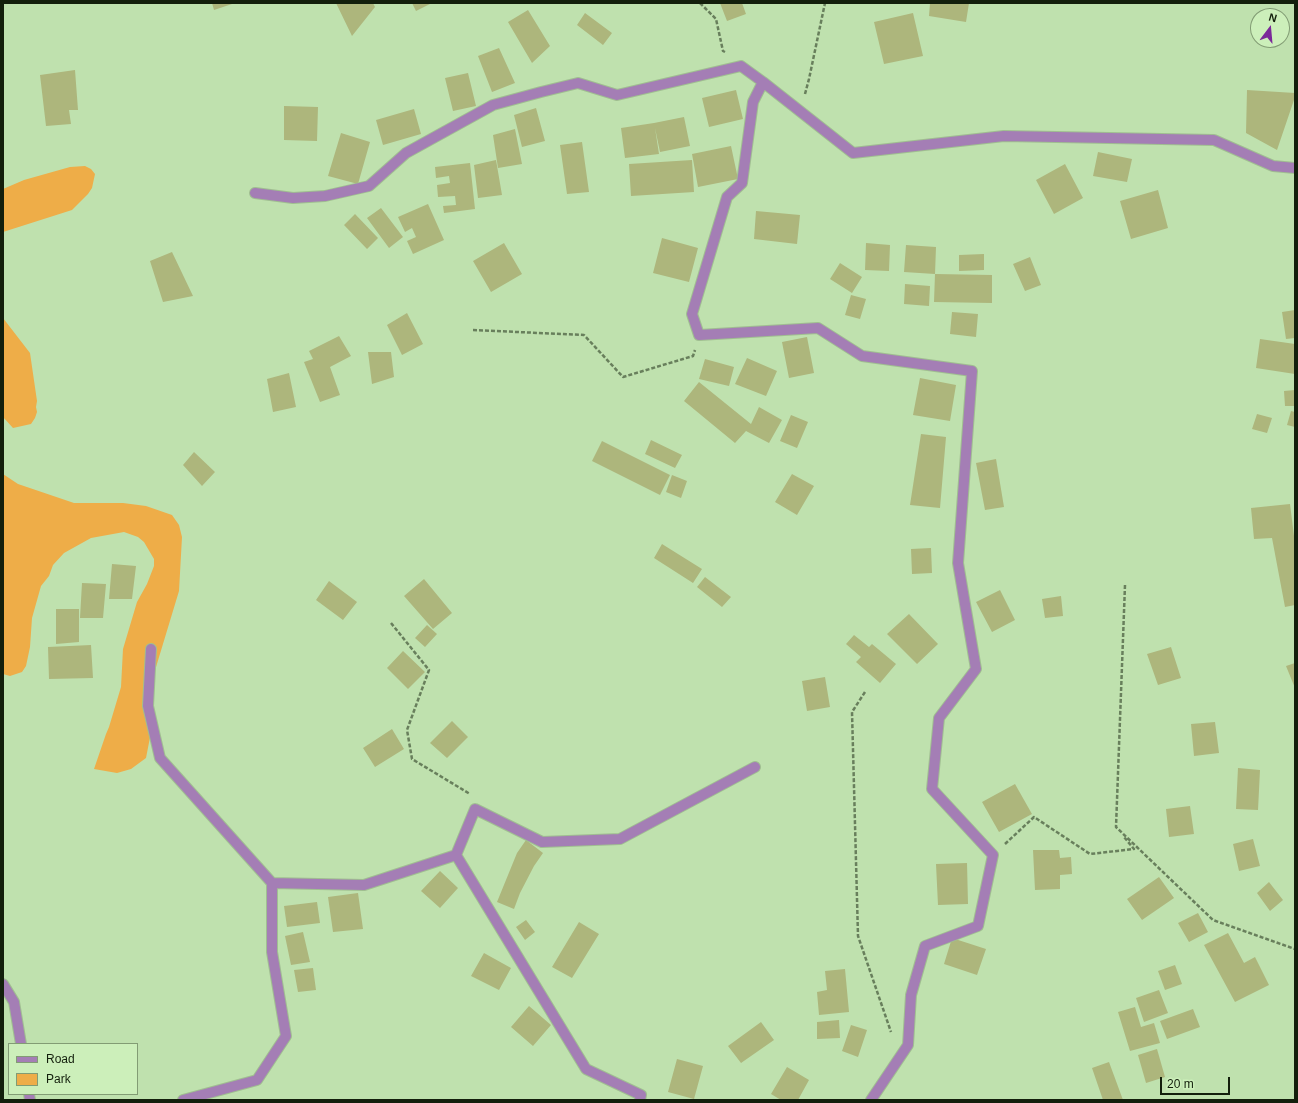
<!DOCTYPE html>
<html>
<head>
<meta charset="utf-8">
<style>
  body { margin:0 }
  #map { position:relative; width:1298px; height:1103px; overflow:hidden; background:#bfe1ae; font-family:Helvetica,sans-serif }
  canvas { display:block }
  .frame { position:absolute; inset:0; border:4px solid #131f0c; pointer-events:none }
  .legend { position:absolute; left:8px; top:1043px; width:130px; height:52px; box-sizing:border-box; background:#ccefba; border:1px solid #829c74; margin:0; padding:5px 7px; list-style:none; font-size:12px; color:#131f0c }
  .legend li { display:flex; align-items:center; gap:8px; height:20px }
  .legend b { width:20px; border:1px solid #829c74 }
  .north { position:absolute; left:1250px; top:8px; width:40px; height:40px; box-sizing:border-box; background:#ccefba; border:1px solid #829c74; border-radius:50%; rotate:16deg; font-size:11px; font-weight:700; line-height:16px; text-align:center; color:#131f0c }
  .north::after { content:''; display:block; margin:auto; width:14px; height:18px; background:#7b2999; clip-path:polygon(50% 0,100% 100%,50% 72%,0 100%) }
  .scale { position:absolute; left:1160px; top:1077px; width:70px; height:18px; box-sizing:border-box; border:2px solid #131f0c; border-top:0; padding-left:5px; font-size:12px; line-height:14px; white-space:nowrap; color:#131f0c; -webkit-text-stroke:3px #ccefba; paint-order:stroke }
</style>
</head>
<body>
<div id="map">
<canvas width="1298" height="1103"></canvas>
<div class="frame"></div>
<ul class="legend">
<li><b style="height:5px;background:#a47eb5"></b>Road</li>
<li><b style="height:11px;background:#eead48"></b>Park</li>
</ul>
<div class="north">N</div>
<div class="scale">20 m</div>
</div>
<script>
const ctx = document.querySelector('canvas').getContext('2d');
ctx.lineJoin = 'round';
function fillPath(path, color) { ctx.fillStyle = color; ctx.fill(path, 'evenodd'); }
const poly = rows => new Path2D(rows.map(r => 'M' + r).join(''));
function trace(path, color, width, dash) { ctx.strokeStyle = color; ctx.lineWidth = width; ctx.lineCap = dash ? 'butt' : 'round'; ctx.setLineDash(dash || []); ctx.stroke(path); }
const green = poly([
  [85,166,91,169,95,174,92,188,88,194,72,210,3,232,3,189,24,180,70,167],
  [3,318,30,353,37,401,36,407,37,412,35,418,31,424,13,428,3,417],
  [3,474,18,484,74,503,123,503,146,506,172,515,179,525,182,537,179,591,153,677,152,696,153,722,146,758,131,769,117,773,94,769,106,734,109,727,121,687,123,649,137,602,147,584,154,566,154,559,144,542,138,537,124,532,91,538,64,553,53,565,49,576,41,586,32,618,30,647,26,666,22,672,10,676,3,674]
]);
const building = poly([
  [212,3,235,3,214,10],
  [336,3,373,3,375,7,352,36],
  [412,3,432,3,416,11],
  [720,3,742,3,746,14,727,21],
  [930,3,969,3,966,22,929,16],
  [528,10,550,46,532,63,508,22],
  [585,13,612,33,603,45,577,25],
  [913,13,923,56,884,64,874,22],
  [499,48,515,83,492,92,478,56],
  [75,70,78,110,69,110,71,124,46,126,40,75],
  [468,73,476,106,453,111,445,78],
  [736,90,743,119,709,127,702,98],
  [1247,90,1295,93,1295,97,1277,150,1246,133],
  [284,106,318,107,317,141,284,140],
  [536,108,545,141,522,147,514,115],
  [414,109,421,134,383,145,376,120],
  [684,117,690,146,660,152,655,128,659,154,625,158,621,128,654,123],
  [515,129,522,164,498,168,493,135],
  [341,133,370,142,358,184,328,176],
  [582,142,589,192,567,194,560,145],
  [731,146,738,179,698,187,692,154],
  [1098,152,1132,159,1127,182,1093,176],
  [496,160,502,195,478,198,474,165],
  [692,160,694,192,631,196,629,164],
  [470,163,475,209,444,213,443,206,456,205,455,196,438,197,437,185,450,183,449,176,436,178,435,167],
  [1065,164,1083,198,1054,214,1036,180],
  [1158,190,1168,228,1131,239,1120,201],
  [428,204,444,240,413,254,407,241,416,237,412,228,405,232,398,217],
  [381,208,403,237,389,248,367,218],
  [756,211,800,215,797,244,754,239],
  [355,214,378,238,367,249,344,225],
  [662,238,698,248,689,282,653,273],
  [504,243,522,274,491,292,473,261],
  [866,243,890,245,889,271,865,270],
  [906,245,936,247,935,274,904,272],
  [172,252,193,296,163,302,150,261],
  [984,254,984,270,959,271,959,255],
  [1030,257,1041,285,1025,291,1013,264],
  [840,263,862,277,852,293,830,279],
  [935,274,992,275,992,303,934,302],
  [905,284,930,286,929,306,904,304],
  [851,295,866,299,860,319,845,315],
  [1295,310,1295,338,1286,339,1282,312],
  [952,312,978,314,976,337,950,334],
  [407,313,423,344,402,355,387,325],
  [339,336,351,356,330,367,340,395,320,402,304,362,313,359,309,351],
  [807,337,814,373,789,378,782,342],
  [1260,339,1295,344,1295,374,1256,368],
  [368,352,391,352,394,377,372,384],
  [747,358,777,371,766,396,735,384],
  [705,359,734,367,729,386,699,379],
  [289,373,296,407,273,412,267,379],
  [920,378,956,385,950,421,913,415],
  [699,382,751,424,759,407,782,420,769,443,746,431,735,443,684,401],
  [1295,390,1295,406,1285,406,1284,391],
  [1291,411,1295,412,1295,427,1287,425],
  [1257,414,1272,418,1267,433,1252,429],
  [791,415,808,422,797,448,780,441],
  [921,434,946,437,940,508,910,505],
  [651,440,682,455,675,468,645,454],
  [602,441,670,475,660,495,592,461],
  [194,452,215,472,202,486,183,465],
  [996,459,1004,507,985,510,976,463],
  [792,474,814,486,797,515,775,502],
  [672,475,687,481,681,498,666,492],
  [1290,504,1295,544,1295,605,1285,607,1272,538,1254,539,1251,508],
  [662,544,702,569,693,583,654,558],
  [931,548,932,573,912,574,911,549],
  [112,564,136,566,132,599,109,599],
  [705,577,731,597,722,607,697,587],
  [424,579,452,613,433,629,404,596],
  [329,581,357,602,343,620,316,600],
  [82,583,106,584,103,618,80,618],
  [1000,590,1015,620,992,632,976,602],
  [1061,596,1063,616,1045,618,1042,599],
  [56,609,79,609,79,642,56,644],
  [909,614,938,644,917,664,887,634],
  [427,625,437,634,425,647,415,638],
  [854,635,869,647,872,644,896,664,880,683,856,662,861,657,846,644],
  [91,645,93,678,49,679,48,647],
  [1171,647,1181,678,1158,685,1147,654],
  [403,651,425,672,408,689,387,668],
  [1295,663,1295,688,1286,666],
  [825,677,830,707,807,711,802,681],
  [452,721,468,737,447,758,430,743],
  [1215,722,1219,753,1194,756,1191,724],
  [392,729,404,749,375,767,363,748],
  [1238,768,1260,770,1258,810,1236,809],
  [1015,784,1032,814,999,832,982,802],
  [1190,806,1194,834,1169,837,1166,809],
  [1253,839,1260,866,1239,871,1233,844],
  [526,840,543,853,534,866,520,893,514,909,497,902,517,853],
  [1033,850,1059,850,1060,858,1071,857,1072,874,1060,875,1060,889,1035,890],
  [967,863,968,904,938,905,936,864],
  [440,871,458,888,440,908,421,891],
  [1159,877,1174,898,1142,920,1127,899],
  [1269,882,1283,900,1270,911,1257,893],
  [358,893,363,929,333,932,328,897],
  [317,902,320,923,287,927,284,906],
  [1198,913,1208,932,1189,942,1178,923],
  [526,920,535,932,525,940,516,927],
  [579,922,599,934,572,978,552,967],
  [303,932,310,962,291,965,285,936],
  [1228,933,1244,963,1255,957,1269,985,1235,1002,1204,945],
  [952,938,986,949,977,975,944,964],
  [484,953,511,968,499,990,471,976],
  [1175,965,1182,984,1165,990,1158,971],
  [313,968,316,990,298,992,294,970],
  [845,969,849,1012,819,1015,817,992,827,990,825,971],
  [1159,990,1168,1013,1144,1022,1136,998],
  [529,1006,551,1025,533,1046,511,1027],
  [1135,1007,1141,1027,1154,1023,1160,1043,1130,1051,1118,1012],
  [1193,1009,1200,1027,1167,1039,1160,1021],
  [839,1020,840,1038,817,1039,817,1022],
  [761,1022,774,1040,741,1063,728,1046],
  [851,1025,867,1030,858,1057,842,1051],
  [1157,1049,1165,1077,1146,1083,1138,1055],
  [677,1059,703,1066,694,1099,668,1092],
  [1109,1062,1123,1100,1103,1100,1092,1068],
  [787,1067,809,1080,798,1100,781,1100,771,1094]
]);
const path = poly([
  [700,3,716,19,723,51,725,52],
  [805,94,809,79,825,3],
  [473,330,584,335,623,377,693,356,695,350],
  [1125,585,1116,827,1213,920,1295,949],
  [391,623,429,670,407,730,412,759,470,794],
  [865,692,852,712,858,936,891,1032],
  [1005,844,1034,817,1090,854,1134,849,1124,837]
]);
const street = poly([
  [763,82,853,153,1004,136,1214,140,1273,166,1295,168],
  [255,193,293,198,325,196,369,186,406,153,444,132,493,105,541,92,578,83,617,95,741,66,763,82,753,102,742,183,727,197,692,314,699,335,818,328,862,356,972,371,958,563,976,669,939,718,932,789,993,855,978,926,925,946,911,995,908,1045,871,1100],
  [151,649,148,706,160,758,272,883,272,952,286,1036,257,1080,183,1100],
  [272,883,364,885,456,855],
  [3,984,14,1002,21,1044],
  [29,1094,30,1100],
  [640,1100,641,1095,586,1069,456,855,475,809,542,842,620,839,755,767]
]);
fillPath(green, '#eead48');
fillPath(building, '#adb67c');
trace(street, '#a0be91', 12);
trace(path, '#687f5c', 2.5, [4, 2]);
trace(street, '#a47eb5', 10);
</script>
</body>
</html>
